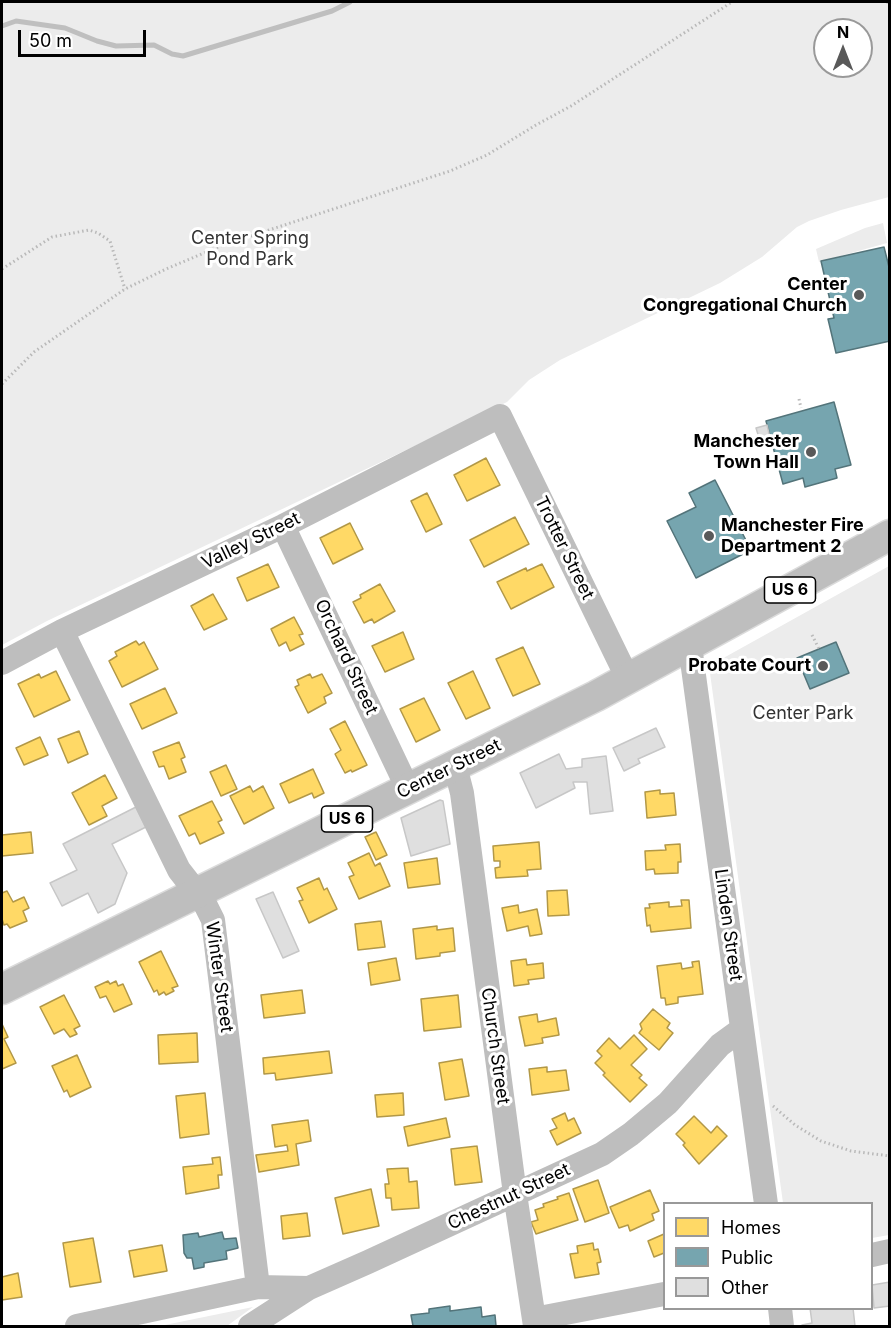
<!DOCTYPE html>
<html>
<head>
<meta charset="utf-8">
<style>
  body { margin:0 }
  #map { position:relative; width:891px; height:1328px; overflow:hidden; background:#fff; font-family:Inter,sans-serif }
  canvas { display:block }
  .frame { position:absolute; inset:0; border:3px solid #000; pointer-events:none }
  .legend { position:absolute; left:663px; top:1202px; width:210px; height:108px; box-sizing:border-box; background:#fff; border:2px solid #999; margin:0; padding:8px 10px; list-style:none; font-size:18px; color:#000 }
  .legend li { display:flex; align-items:center; gap:12px; height:30px }
  .legend b { width:30px; border:2px solid #999 }
  .north { position:absolute; left:813px; top:18px; width:60px; height:60px; box-sizing:border-box; background:#fff; border:2px solid #999; border-radius:50%; rotate:0deg; font-size:16px; font-weight:700; line-height:24px; text-align:center; color:#000 }
  .north::after { content:''; display:block; margin:auto; width:21px; height:27px; background:#595959; clip-path:polygon(50% 0,100% 100%,50% 72%,0 100%) }
  .scale { position:absolute; left:18px; top:30px; width:128px; height:27px; box-sizing:border-box; border:3px solid #000; border-top:0; padding-left:8px; font-size:18px; line-height:21px; white-space:nowrap; color:#000; -webkit-text-stroke:4px #fff; paint-order:stroke }
</style>
</head>
<body>
<div id="map">
<canvas width="891" height="1328"></canvas>
<div class="frame"></div>
<ul class="legend">
<li><b style="height:16px;background:#ffd966"></b>Homes</li>
<li><b style="height:16px;background:#76a5af"></b>Public</li>
<li><b style="height:16px;background:#dfdfdf"></b>Other</li>
</ul>
<div class="north">N</div>
<div class="scale">50 m</div>
</div>
<script>
const ctx = document.querySelector('canvas').getContext('2d');
ctx.lineJoin = 'round';
function fillPath(path, color) { ctx.fillStyle = color; ctx.fill(path, 'evenodd'); }
const poly = rows => new Path2D(rows.map(r => 'M' + r).join(''));
function trace(path, color, width, dash) { ctx.strokeStyle = color; ctx.lineWidth = width; ctx.lineCap = dash ? 'butt' : 'round'; ctx.setLineDash(dash || []); ctx.stroke(path); }
function write(font, color, halo, rows, align = 'center') {
  ctx.font = font + ' Inter,sans-serif'; ctx.lineWidth = 6; ctx.setLineDash([]); ctx.textBaseline = 'middle'; ctx.strokeStyle = halo; ctx.fillStyle = color; for (const [text, x, y, turn = 0] of rows) {
    ctx.save(); ctx.translate(x, y); ctx.rotate((+turn || 0) * Math.PI / 180); ctx.textAlign = isNaN(turn) ? turn : align; if (halo) ctx.strokeText(text, 0, 0); ctx.fillText(text, 0, 0); ctx.restore();
  }
}
const green = poly([
  [2,2,889,2,889,197,841,210,809,221,797,227,762,257,720,283,560,360,529,380,507,402,47,621,2,645],
  [825,30,861,30,861,66,825,66],
  [883,223,887,243,819,262,816,249,865,228],
  [889,566,889,1235,872,1238,872,1204,783,1203,709,666],
  [253,1307,227,1326,160,1326]
]);
const homes = poly([
  [486,458,500,485,467,501,454,475,486,458],
  [427,493,442,524,426,532,411,501,427,493],
  [515,517,529,544,484,567,470,540,515,517],
  [350,523,363,549,333,564,320,538,350,523],
  [268,564,279,587,247,601,237,578,268,564],
  [542,564,554,587,511,609,497,582,526,568,527,571,542,564],
  [380,584,395,611,374,623,372,619,364,623,353,602,361,598,360,595,380,584],
  [213,594,227,619,204,630,191,606,213,594],
  [294,617,303,634,299,635,304,644,290,651,286,642,279,646,271,629,294,617],
  [403,632,414,659,385,672,372,646,403,632],
  [136,641,139,645,144,642,158,669,122,687,109,661,117,656,115,652,136,641],
  [523,647,540,684,513,696,496,659,523,647],
  [56,671,70,700,34,717,18,684,39,674,41,678,56,671],
  [473,671,490,708,466,719,448,683,473,671],
  [310,674,312,678,322,674,332,693,324,697,326,703,308,713,295,687,299,685,297,680,310,674],
  [165,688,177,713,142,729,130,704,165,688],
  [424,698,440,730,416,742,400,709,424,698],
  [345,721,367,765,352,772,351,770,345,773,335,754,341,750,330,729,345,721],
  [79,731,88,754,68,763,58,739,79,731],
  [40,737,48,755,24,765,16,748,40,737],
  [179,742,185,757,181,759,186,772,169,779,164,766,159,767,153,752,179,742],
  [226,765,237,789,221,796,210,772,226,765],
  [313,769,324,793,314,798,312,793,289,803,280,784,313,769],
  [105,775,117,798,102,806,107,816,89,825,72,793,105,775],
  [250,786,253,792,263,786,274,808,244,824,230,796,250,786],
  [660,790,660,794,674,793,676,815,647,818,645,792,660,790],
  [212,801,222,820,218,822,224,833,200,844,195,833,189,836,179,816,212,801],
  [31,832,33,853,2,856,2,835,31,832],
  [376,832,387,855,376,860,365,837,376,832],
  [539,842,541,869,527,870,528,876,496,878,495,868,500,867,500,861,494,861,493,846,539,842],
  [680,844,681,862,678,862,678,873,655,874,654,869,646,870,645,851,666,850,665,845,680,844],
  [369,853,375,866,380,863,390,886,359,899,349,877,354,875,348,863,369,853],
  [437,858,440,884,408,888,404,863,437,858],
  [319,878,324,890,327,888,337,909,309,923,299,901,303,900,297,888,319,878],
  [567,890,569,915,548,916,547,891,567,890],
  [7,891,13,902,24,897,29,908,23,911,27,921,10,928,7,924,4,925,2,919,2,893,7,891],
  [681,900,689,900,691,928,651,932,650,925,647,926,645,908,650,908,649,904,669,902,669,907,682,906,681,900],
  [518,905,519,913,537,909,542,934,530,936,528,926,507,931,502,908,518,905],
  [381,921,385,947,358,950,355,924,381,921],
  [437,926,437,930,453,928,455,951,440,953,440,956,416,959,413,929,437,926],
  [161,951,178,986,172,988,174,991,166,995,164,992,159,995,157,990,154,992,139,962,161,951],
  [396,958,400,980,371,985,368,963,396,958],
  [526,959,527,965,543,963,544,978,528,980,529,984,514,986,511,961,526,959],
  [699,961,703,994,678,997,678,1003,666,1005,665,998,661,998,657,966,681,963,682,969,693,967,692,962,699,961],
  [108,981,110,984,116,981,118,986,123,984,132,1004,114,1012,106,996,100,998,95,987,108,981],
  [302,990,305,1013,264,1018,261,995,302,990],
  [64,995,80,1026,74,1029,77,1034,70,1037,64,1029,54,1034,40,1007,64,995],
  [458,995,461,1027,424,1031,421,999,458,995],
  [653,1009,670,1023,667,1028,673,1033,659,1050,639,1033,642,1029,640,1024,653,1009],
  [537,1014,538,1022,556,1018,559,1035,542,1038,543,1043,525,1046,519,1017,537,1014],
  [2,1024,8,1037,4,1039,16,1063,2,1069,2,1024],
  [197,1033,198,1062,159,1064,158,1035,197,1033],
  [634,1035,647,1049,631,1065,642,1075,639,1078,647,1085,630,1102,603,1075,605,1073,595,1063,602,1056,597,1051,609,1038,620,1049,634,1035],
  [329,1051,332,1073,276,1080,275,1073,264,1074,263,1058,329,1051],
  [77,1055,91,1087,70,1097,67,1090,64,1092,52,1066,77,1055],
  [462,1059,469,1096,445,1100,439,1063,462,1059],
  [547,1067,547,1072,566,1070,569,1090,532,1095,529,1069,547,1067],
  [205,1093,209,1134,180,1138,176,1096,205,1093],
  [403,1093,404,1115,377,1117,375,1095,403,1093],
  [565,1113,568,1121,574,1118,581,1133,557,1145,550,1131,557,1128,552,1119,565,1113],
  [694,1116,711,1133,717,1126,727,1136,699,1164,683,1145,685,1143,676,1134,694,1116],
  [446,1118,450,1137,408,1146,404,1127,446,1118],
  [308,1120,311,1141,296,1144,299,1165,259,1172,256,1155,288,1151,287,1145,275,1147,272,1125,308,1120],
  [477,1146,482,1182,455,1185,451,1149,477,1146],
  [220,1157,222,1175,218,1175,219,1188,186,1194,183,1167,213,1164,212,1158,220,1157],
  [408,1168,409,1182,417,1181,419,1208,392,1210,391,1198,386,1198,385,1184,389,1184,387,1169,408,1168],
  [598,1180,609,1213,585,1222,573,1189,598,1180],
  [371,1189,379,1226,343,1234,335,1198,371,1189],
  [650,1190,659,1211,652,1214,654,1220,630,1231,628,1225,619,1228,610,1207,650,1190],
  [569,1193,578,1220,536,1234,531,1222,538,1220,535,1210,544,1207,543,1204,558,1199,557,1197,569,1193],
  [307,1213,310,1236,283,1239,281,1216,307,1213],
  [664,1234,664,1253,654,1257,648,1241,664,1234],
  [93,1238,101,1282,70,1287,63,1243,93,1238],
  [593,1243,594,1250,598,1249,601,1262,597,1263,599,1274,575,1278,570,1254,578,1253,577,1246,593,1243],
  [162,1245,167,1271,134,1277,129,1251,162,1245],
  [18,1273,22,1297,2,1300,2,1277,18,1273]
]);
const public = poly([
  [884,247,890,271,890,341,836,353,828,319,834,318,821,261,884,247],
  [834,402,851,465,835,469,837,478,805,487,803,478,783,484,766,421,834,402],
  [715,480,751,550,696,578,667,521,696,507,689,493,715,480],
  [836,642,849,673,810,689,797,658,836,642],
  [222,1232,224,1239,236,1238,238,1248,226,1251,227,1259,204,1263,204,1267,194,1269,192,1258,187,1258,184,1253,183,1235,198,1233,199,1237,222,1232],
  [450,1306,450,1311,481,1307,482,1317,495,1315,496,1326,413,1326,411,1315,429,1313,429,1309,450,1306]
]);
const stream = poly([
  [2,26,16,21,65,28,97,41,116,46,154,45,172,54,183,56,332,11,350,2]
]);
const building = poly([
  [767,425,770,438,760,441,756,428,767,425],
  [656,728,665,747,638,759,640,763,624,771,613,748,656,728],
  [559,754,566,769,582,767,582,759,606,756,613,811,590,814,587,782,573,782,575,788,536,808,520,773,559,754],
  [440,800,443,801,450,844,411,856,401,818,440,800],
  [136,807,146,827,112,844,127,873,115,904,98,913,88,893,62,906,50,883,77,870,63,844,136,807],
  [273,892,299,951,283,958,256,899,273,892],
  [890,1282,890,1306,874,1308,872,1285,890,1282],
  [810,1308,853,1308,855,1326,802,1326,802,1325,812,1323,810,1308]
]);
const path = poly([
  [887,2,890,4],
  [2,269,52,237,89,230,98,233,110,241,125,289],
  [2,384,34,352,125,289,166,269,223,245,450,171,487,155,536,125,571,106,732,2],
  [799,399,801,408],
  [812,635,819,649],
  [773,1106,795,1125,821,1141,851,1151,890,1156]
]);
const minor = poly([
  [283,526,408,789],
  [62,631,179,870,204,902,213,920,258,1287],
  [690,646,766,1204],
  [2,663,62,631,283,526,500,416,628,679],
  [455,766,462,793,515,1194,535,1326],
  [872,1255,890,1251],
  [780,1308,782,1326],
  [534,1319,664,1294],
  [77,1326,258,1287,309,1288],
  [250,1326,309,1288,368,1262,602,1154,631,1134,668,1103,720,1045,742,1029]
]);
const major = poly([
  [2,989,596,696,890,535]
]);
const markers = [
  [859,295,6,"#595959"],
  [811,452,6,"#595959"],
  [709,536,6,"#595959"],
  [823,666,6,"#595959"]
];
const shields = [
  [790,590,51],
  [347,819,51]
];
const shieldNames = [
  ["US 6",790,590],
  ["US 6",347,819]
];
const parkNames = [
  ["Center Spring",250,239],
  ["Pond Park",250,260],
  ["Center Park",803,714]
];
const poiNames = [
  ["Center",847,285],
  ["Congregational Church",847,306],
  ["Manchester",799,442],
  ["Town Hall",799,463],
  ["Manchester Fire",721,526,"left"],
  ["Department 2",721,547,"left"],
  ["Probate Court",811,666]
];
const streetNames = [
  ["Valley Street",251,541,-26],
  ["Trotter Street",564,548,64],
  ["Orchard Street",346,657,65],
  ["Center Street",449,769,-26],
  ["Linden Street",728,925,82],
  ["Winter Street",219,977,82],
  ["Church Street",495,1046,82],
  ["Chestnut Street",509,1197,-25]
];
fillPath(green, '#ececec');
fillPath(homes, '#ffd966');
trace(homes, '#b29847', 1.5);
fillPath(public, '#76a5af');
trace(public, '#53747a', 1.5);
trace(stream, '#bfbfbf', 5);
fillPath(building, '#dfdfdf');
trace(building, '#c7c7c7', 1.5);
trace(major, '#dbdbdb', 33);
trace(path, '#b9b9b9', 3, [1.5, 3]);
trace(minor, '#bebebe', 24);
trace(major, '#bebebe', 30);
for (const [x, y, r, color] of markers) { const dot = new Path2D(); dot.arc(x, y, r, 0, 2 * Math.PI); ctx.fillStyle = color; ctx.fill(dot); trace(dot, '#fff', 2); }
for (const [x, y, w] of shields) { const box = new Path2D(); box.roundRect(x - w / 2, y - 13, w, 26, 4.5); ctx.fillStyle = '#fff'; ctx.fill(box); trace(box, '#000', 1.5); }
write('bold 16px', '#000', null, shieldNames);
write('18px', '#333', '#fff', parkNames);
write('bold 18px', '#000', '#fff', poiNames, 'right');
write('18px', '#000', '#fff', streetNames);
</script>
</body>
</html>
